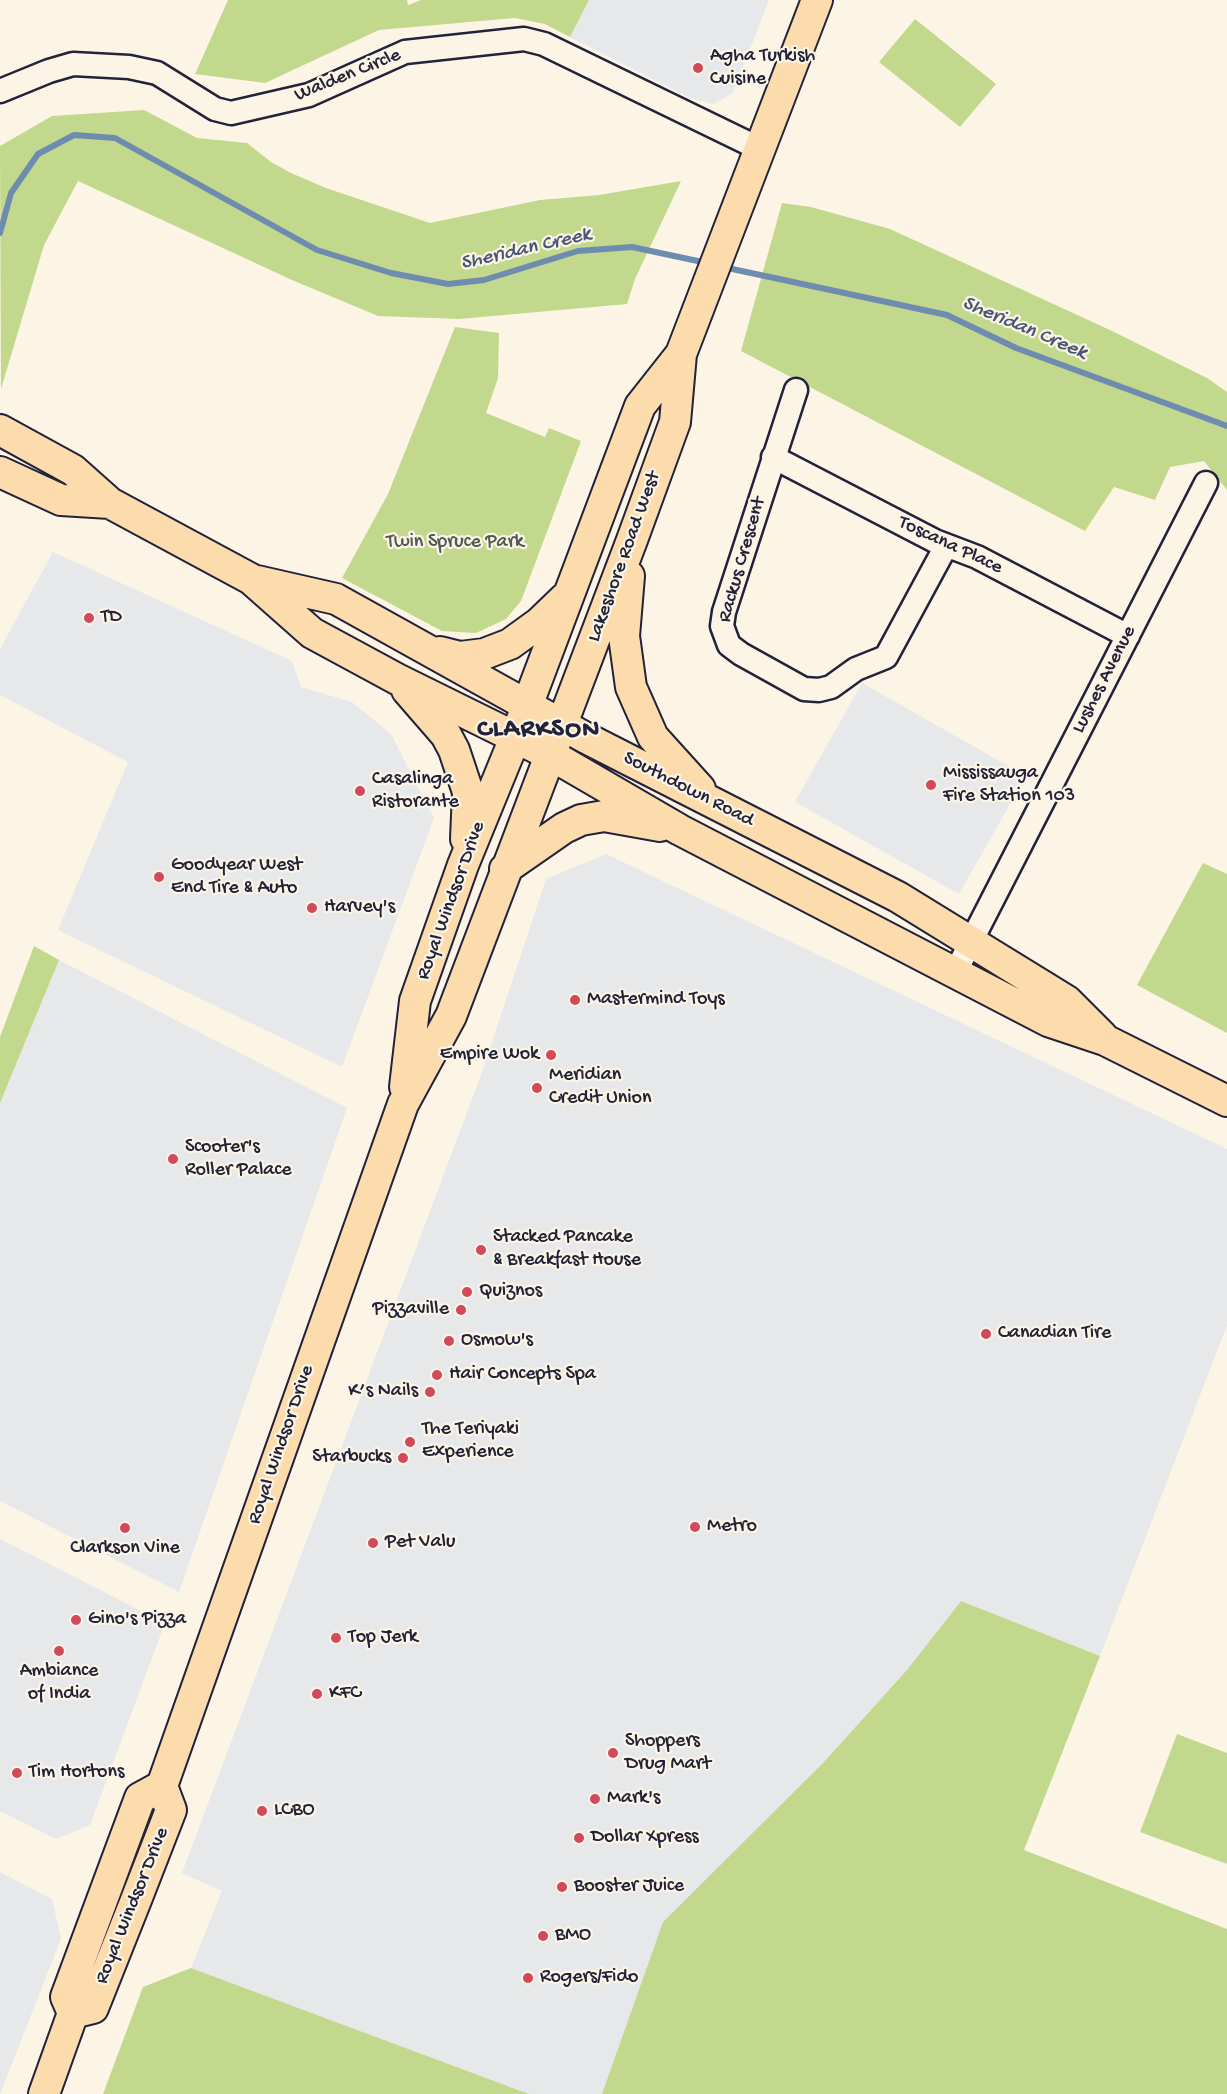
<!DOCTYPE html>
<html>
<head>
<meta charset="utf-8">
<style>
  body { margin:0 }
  canvas { display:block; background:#fcf5e5 }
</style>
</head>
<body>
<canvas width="1227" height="2094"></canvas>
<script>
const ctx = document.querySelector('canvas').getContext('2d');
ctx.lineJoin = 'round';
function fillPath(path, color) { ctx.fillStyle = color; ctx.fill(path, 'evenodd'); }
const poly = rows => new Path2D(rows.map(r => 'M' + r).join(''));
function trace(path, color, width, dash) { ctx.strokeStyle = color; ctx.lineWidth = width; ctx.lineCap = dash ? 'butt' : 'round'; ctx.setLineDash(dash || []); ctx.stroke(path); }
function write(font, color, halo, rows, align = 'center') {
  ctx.font = font + ' "Gochi Hand",sans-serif'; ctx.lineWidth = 4.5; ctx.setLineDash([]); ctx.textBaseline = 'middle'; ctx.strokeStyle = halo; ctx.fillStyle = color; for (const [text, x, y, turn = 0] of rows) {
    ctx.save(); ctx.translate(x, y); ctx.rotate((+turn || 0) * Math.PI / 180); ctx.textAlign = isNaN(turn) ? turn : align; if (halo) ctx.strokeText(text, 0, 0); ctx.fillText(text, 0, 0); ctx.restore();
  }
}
const built = poly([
  [589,0,769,0,733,93,713,104,690,98,570,37],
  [53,552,292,661,301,687,352,702,391,734,434,818,342,1067,58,930,128,762,0,695,0,649],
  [862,683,1026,776,959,894,795,802],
  [606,854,1227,1149,1227,1325,1100,1656,961,1601,907,1670,823,1763,664,1922,602,2094,529,2094,191,1968,222,1891,182,1873,481,1075,546,879],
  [59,960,347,1108,179,1592,0,1501,0,1103],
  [0,1539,165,1623,90,1825,56,1839,0,1811],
  [0,1872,52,1899,61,1939,0,2094]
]);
const green = poly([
  [228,0,407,0,408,5,421,0,589,0,570,37,545,24,515,18,379,30,265,83,195,74],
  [915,19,996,84,960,127,879,62],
  [144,110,197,138,247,143,271,162,291,173,326,188,430,223,540,200,599,195,681,181,635,279,627,304,459,319,378,316,292,280,78,181,44,245,1,389,0,146,52,116],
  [782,203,811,207,890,229,1110,330,1207,378,1227,392,1227,490,1204,461,1170,467,1155,500,1114,487,1085,531,741,351],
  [455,327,499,333,498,378,486,413,545,437,549,428,581,441,521,601,506,619,476,633,442,631,342,578,388,494],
  [1203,863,1227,874,1227,1033,1137,985],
  [34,946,59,960,0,1103,0,1037],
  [961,1601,1100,1656,1024,1850,1227,1929,1227,2094,602,2094,663,1922,823,1763,907,1670],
  [1177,1734,1227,1753,1227,1864,1140,1832],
  [191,1968,529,2094,103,2094,143,1987]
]);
const stream = poly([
  [0,233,11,193,38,154,74,135,115,138,317,250,391,273,448,284,484,280,578,251,632,247,707,263],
  [723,267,947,315,1016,348,1227,426]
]);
const minor = poly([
  [0,91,49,71,73,64,129,67,157,73,215,109,231,113,309,95,405,52,524,39,544,44,760,149],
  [796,390,724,612,722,626,729,645,741,654,804,689,819,690,831,687,856,669,886,657,946,546],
  [773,457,935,541,977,557,1128,636],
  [955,973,1206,483]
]);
const major = poly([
  [0,430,73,470,110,503,251,579,312,633,397,679,551,755,680,830,1048,1021,1105,1040,1227,1101],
  [0,472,61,500,110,503],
  [629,576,624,636,631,687,653,737,700,789],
  [257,581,336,599,586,738,898,897,1067,1001,1102,1036],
  [440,652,460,657,484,654,510,644,539,623,565,598],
  [407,690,446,735,454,750,468,792,466,839],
  [505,869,564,828,581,820,604,816,660,826],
  [405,1087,415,1001,463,865,515,738,640,406,681,354],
  [73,2013,93,2008,136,1900,171,1810,162,1786],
  [44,2094,73,2013,66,1997,140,1798,162,1786,403,1104,451,1016,632,540,675,422,681,354,817,0]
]);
const markers = [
  [698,68,6,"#d1495b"],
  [89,618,6,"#d1495b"],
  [931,785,6,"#d1495b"],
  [360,791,6,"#d1495b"],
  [159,877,6,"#d1495b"],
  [312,908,6,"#d1495b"],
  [575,1000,6,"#d1495b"],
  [551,1055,6,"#d1495b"],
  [537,1088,6,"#d1495b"],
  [173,1159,6,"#d1495b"],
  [481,1250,6,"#d1495b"],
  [467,1292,6,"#d1495b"],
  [461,1310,6,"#d1495b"],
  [986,1334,6,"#d1495b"],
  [449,1341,6,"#d1495b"],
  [437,1375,6,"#d1495b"],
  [430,1392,6,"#d1495b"],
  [410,1442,6,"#d1495b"],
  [403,1458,6,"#d1495b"],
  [695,1527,6,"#d1495b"],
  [125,1528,6,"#d1495b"],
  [373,1543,6,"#d1495b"],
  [76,1620,6,"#d1495b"],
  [336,1638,6,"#d1495b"],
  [59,1651,6,"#d1495b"],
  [317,1694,6,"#d1495b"],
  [613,1753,6,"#d1495b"],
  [17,1773,6,"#d1495b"],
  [595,1799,6,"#d1495b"],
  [262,1811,6,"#d1495b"],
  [579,1838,6,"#d1495b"],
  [562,1887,6,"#d1495b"],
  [543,1936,6,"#d1495b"],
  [528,1978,6,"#d1495b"]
];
const poiNames = [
  ["Agha Turkish",710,57],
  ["Cuisine",710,80],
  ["TD",101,618],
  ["Mississauga",943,774],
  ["Fire Station 103",943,797],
  ["Casalinga",372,780],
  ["Ristorante",372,803],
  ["Goodyear West",171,866],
  ["End Tire & Auto",171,889],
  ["Harvey's",324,908],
  ["Mastermind Toys",587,1000],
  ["Empire Wok",539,1055,"right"],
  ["Meridian",549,1076],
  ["Credit Union",549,1099],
  ["Scooter's",185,1148],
  ["Roller Palace",185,1171],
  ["Stacked Pancake",493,1238],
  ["& Breakfast House",493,1261],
  ["Quiznos",479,1292],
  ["Pizzaville",449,1310,"right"],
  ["Canadian Tire",998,1334],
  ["Osmow's",461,1341],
  ["Hair Concepts Spa",449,1375],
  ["K’s Nails",418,1392,"right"],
  ["The Teriyaki",422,1430],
  ["Experience",422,1453],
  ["Starbucks",391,1458,"right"],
  ["Metro",707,1527],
  ["Pet Valu",385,1543],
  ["Clarkson Vine",125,1549,"center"],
  ["Gino's Pizza",88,1620],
  ["Top Jerk",348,1638],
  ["Ambiance",59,1672,"center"],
  ["of India",59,1695,"center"],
  ["KFC",329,1694],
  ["Shoppers",625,1742],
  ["Drug Mart",625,1765],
  ["Tim Hortons",29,1773],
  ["Mark's",607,1799],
  ["LCBO",274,1811],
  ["Dollar Xpress",591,1838],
  ["Booster Juice",574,1887],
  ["BMO",555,1936],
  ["Rogers/Fido",540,1978]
];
const streetNames = [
  ["Walden Circle",348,76,-22],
  ["Toscana Place",950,546,25],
  ["Lakeshore Road West",625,557,-70],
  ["Rackus Crescent",743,560,-74],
  ["Lushes Avenue",1105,680,-63],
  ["Southdown Road",688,790,27],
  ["Royal Windsor Drive",452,901,-70],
  ["Royal Windsor Drive",282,1445,-71],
  ["Royal Windsor Drive",133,1906,-68]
];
const parkNames = [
  ["Twin Spruce Park",455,543]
];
const waterNames = [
  ["Sheridan Creek",526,250,-13],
  ["Sheridan Creek",1024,329,23]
];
const districtNames = [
  ["CLARKSON",539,731]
];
fillPath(built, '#e6e8ea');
fillPath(green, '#c2d88d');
trace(stream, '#6e8caf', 6);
trace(minor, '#22223b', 27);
trace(major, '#22223b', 34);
trace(minor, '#fcf5e5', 22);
trace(major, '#fcdcac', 30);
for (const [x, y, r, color] of markers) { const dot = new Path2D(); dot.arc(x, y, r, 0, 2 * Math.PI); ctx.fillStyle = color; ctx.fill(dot); trace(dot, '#fcf5e5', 2); }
write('20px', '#22223b', '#fcf5e5', poiNames, 'left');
write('20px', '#22223b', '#fcf5e5', streetNames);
write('20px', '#525954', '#fcf5e5', parkNames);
write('italic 21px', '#485775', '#fcf5e5', waterNames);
ctx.letterSpacing = '1.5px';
write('bold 26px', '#22223b', '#fcf5e5', districtNames);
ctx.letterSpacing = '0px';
</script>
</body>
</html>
